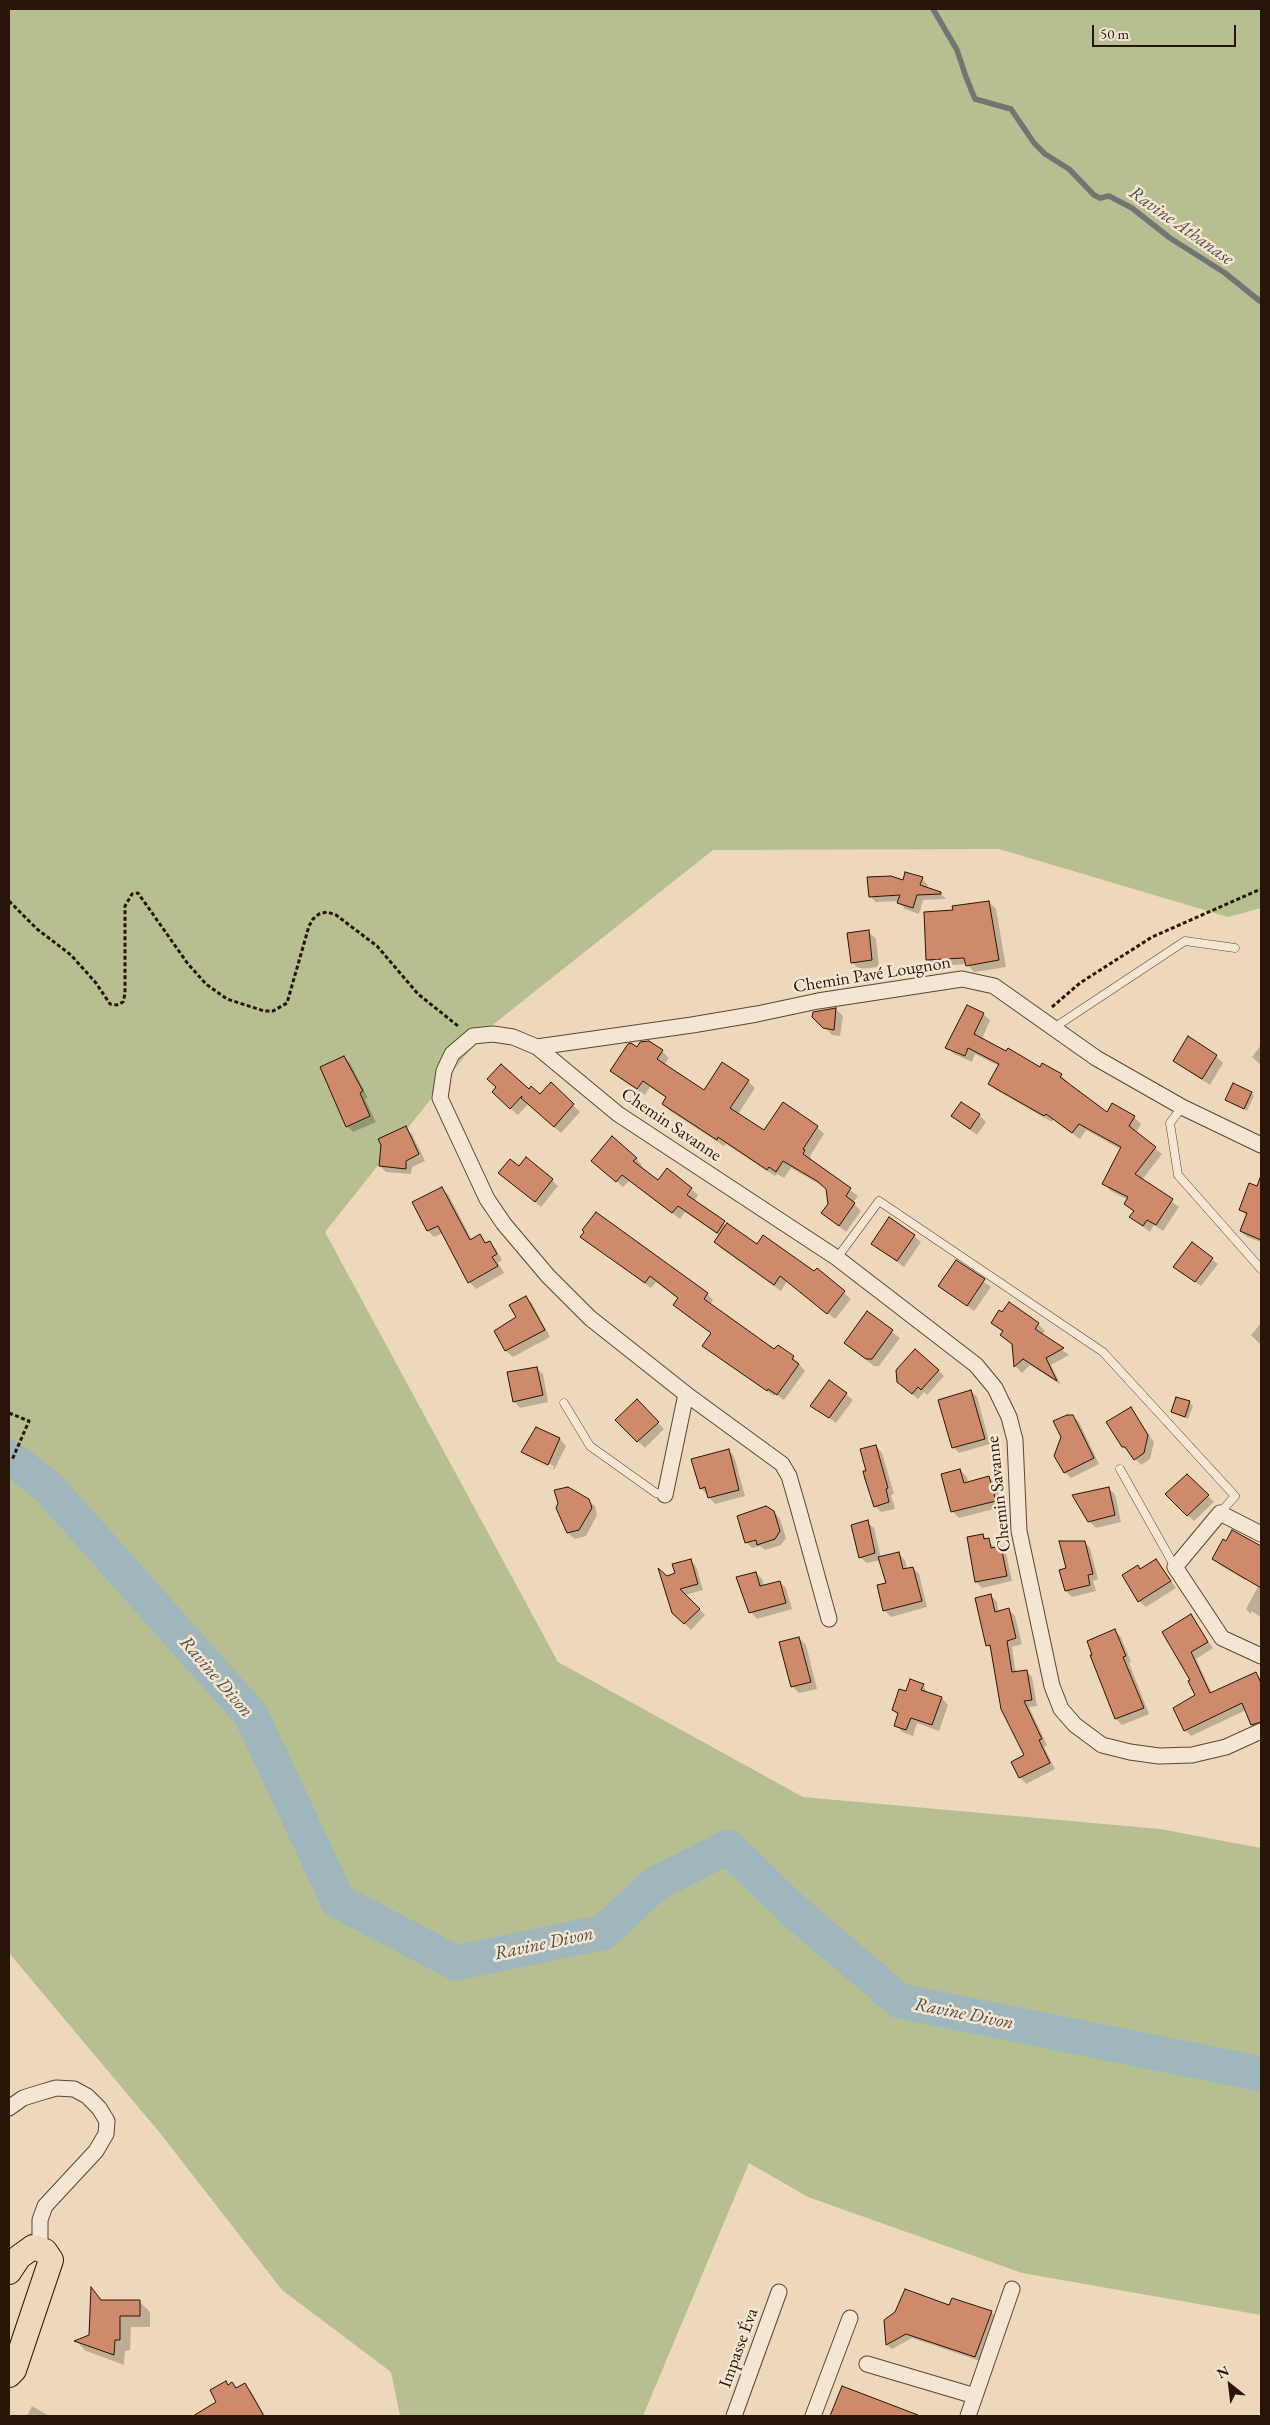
<!DOCTYPE html>
<html>
<head>
<meta charset="utf-8">
<style>
  body { margin:0 }
  #map { position:relative; width:1270px; height:2425px; overflow:hidden; background:#eed8bb; font-family:"EB Garamond",serif }
  canvas { display:block }
  .frame { position:absolute; inset:0; border:10px solid #281507; pointer-events:none }
  .north { position:absolute; left:1205px; top:2360px; width:50px; height:50px; -webkit-text-stroke:4px #f4e6d3; paint-order:stroke; rotate:331deg; font-size:14px; font-weight:700; line-height:20px; text-align:center; color:#281507 }
  .north::after { content:''; display:block; margin:auto; width:18px; height:22px; background:#281507; clip-path:polygon(50% 0,100% 100%,50% 72%,0 100%) }
  .scale { position:absolute; left:1092px; top:25px; width:144px; height:22px; box-sizing:border-box; border:2px solid #281507; border-top:0; padding-left:6px; font-size:15px; line-height:18px; white-space:nowrap; color:#281507; -webkit-text-stroke:4px #f4e6d3; paint-order:stroke }
</style>
</head>
<body>
<div id="map">
<canvas width="1270" height="2425"></canvas>
<div class="frame"></div>
<div class="north">N</div>
<div class="scale">50 m</div>
</div>
<script>
const ctx = document.querySelector('canvas').getContext('2d');
ctx.lineJoin = 'round';
function fillPath(path, color) { ctx.fillStyle = color; ctx.fill(path, 'evenodd'); }
const poly = rows => new Path2D(rows.map(r => 'M' + r).join(''));
function trace(path, color, width, dash) { ctx.strokeStyle = color; ctx.lineWidth = width; ctx.lineCap = dash ? 'butt' : 'round'; ctx.setLineDash(dash || []); ctx.stroke(path); }
function write(font, color, halo, rows, align = 'center') {
  ctx.font = font + ' "EB Garamond",serif'; ctx.lineWidth = 5; ctx.setLineDash([]); ctx.textBaseline = 'middle'; ctx.strokeStyle = halo; ctx.fillStyle = color; for (const [text, x, y, turn = 0] of rows) {
    ctx.save(); ctx.translate(x, y); ctx.rotate((+turn || 0) * Math.PI / 180); ctx.textAlign = isNaN(turn) ? turn : align; if (halo) ctx.strokeText(text, 0, 0); ctx.fillText(text, 0, 0); ctx.restore();
  }
}
const green = poly([
  [9,9,1261,9,1261,908,1228,917,999,849,713,850,485,1031,325,1232,558,1662,803,1797,1160,1829,1261,1848,1261,2315,1022,2273,808,2197,749,2163,643,2416,400,2416,391,2372,282,2290,160,2133,9,1953]
]);
const shadow = poly([
  [922,879,928,885,927,889,940,893,946,899,923,900,919,914,905,909,899,901,876,902,870,896,903,881],
  [989,902,996,909,1006,967,974,972,967,964,934,966,927,959,955,912],
  [869,932,876,939,879,967,859,969,852,962],
  [836,1009,843,1016,840,1036,832,1035,813,1016],
  [983,1014,990,1020,982,1039,1040,1069,1061,1075,1068,1082,1067,1084,1107,1114,1134,1117,1141,1124,1136,1133,1162,1154,1142,1180,1179,1207,1163,1231,1154,1225,1150,1232,1138,1223,1131,1216,1134,1212,1125,1204,1128,1200,1111,1191,1104,1184,1122,1150,1086,1130,1080,1139,1053,1119,1052,1122,996,1090,989,1083,999,1066,975,1054,972,1062,954,1054,947,1047],
  [1261,1045,1261,1065,1252,1057],
  [637,1049,662,1051,669,1058,664,1065,704,1092,748,1081,755,1088,738,1114,764,1132,817,1127,824,1134,810,1156,811,1158,810,1160,858,1196,853,1203,861,1211,846,1232,823,1213,829,1204,826,1188,791,1168,784,1178,777,1174,775,1176,726,1144,724,1146,670,1111,663,1104,667,1098,650,1087,645,1095,619,1078,612,1071],
  [1216,1056,1223,1063,1210,1085,1182,1067,1175,1060],
  [344,1057,350,1063,368,1098,365,1099,376,1122,353,1132,347,1126],
  [551,1084,580,1112,561,1133,528,1104,518,1115,500,1099,498,1087,529,1090,540,1096],
  [1251,1093,1254,1096,1247,1111,1227,1099],
  [979,1115,986,1122,977,1135,952,1116],
  [406,1128,412,1134,425,1161,412,1167,411,1174,386,1172,380,1166],
  [636,1158,642,1165,640,1168,684,1200,692,1190,698,1195,694,1201,727,1226,757,1246,814,1273,817,1269,851,1299,835,1319,787,1281,781,1291,722,1249,715,1242,720,1236,685,1212,680,1219,629,1181,623,1187,600,1167],
  [519,1168,552,1180,558,1186,541,1207,500,1173],
  [1249,1185,1261,1189,1261,1242,1247,1237,1241,1231,1247,1216,1240,1210],
  [441,1188,448,1194,472,1240,480,1236,487,1244,490,1243,496,1249,502,1260,498,1263,504,1273,476,1289,469,1282,443,1233,434,1237,428,1231,414,1203],
  [914,1236,921,1242,904,1267,872,1244],
  [582,1237,707,1294,713,1300,710,1305,775,1351,793,1357,805,1371,784,1400,775,1394,774,1396,704,1345,712,1334,679,1299,656,1282,651,1288],
  [1192,1244,1218,1264,1201,1286,1180,1272],
  [956,1262,991,1287,974,1311,940,1286],
  [526,1297,532,1303,550,1337,513,1357,506,1351,496,1331,518,1318],
  [868,1313,900,1338,879,1366,874,1366,845,1343],
  [992,1323,1038,1324,1045,1331,1042,1335,1069,1355,1051,1365,1061,1385,1030,1365,1022,1373,1016,1367,1013,1346,1001,1335,1003,1332],
  [1261,1323,1261,1345,1251,1335],
  [536,1368,543,1374,548,1402,520,1408,514,1401],
  [938,1370,944,1376,927,1395,924,1392,918,1399,904,1387],
  [829,1381,853,1400,836,1423,812,1406],
  [971,1391,977,1397,990,1444,959,1453,953,1447],
  [637,1401,664,1429,645,1448,617,1420],
  [1189,1402,1193,1406,1188,1419,1172,1412],
  [1130,1408,1154,1442,1150,1459,1141,1465,1123,1446],
  [1072,1416,1079,1422,1099,1464,1071,1478,1065,1472,1062,1437],
  [537,1428,560,1439,566,1446,554,1470,529,1458,523,1452],
  [528,1454,554,1466,553,1469,528,1457],
  [876,1446,882,1453,894,1494,891,1495,895,1509,881,1512,875,1506,867,1472],
  [728,1450,734,1456,745,1496,715,1504,701,1488],
  [960,1470,967,1477,968,1483,989,1477,996,1484,1002,1507,959,1518,952,1511],
  [1187,1475,1214,1502,1194,1521,1167,1494],
  [1108,1488,1115,1494,1121,1522,1096,1528,1089,1521],
  [588,1500,595,1506,597,1515,586,1536,575,1539,568,1533],
  [774,1512,780,1519,786,1538,781,1545,765,1550,760,1546,752,1548,746,1542],
  [867,1522,874,1528,881,1558,899,1554,905,1560,907,1569,913,1568,919,1574,927,1607,891,1617,884,1610,887,1584,880,1560,867,1563,860,1557],
  [983,1535,995,1548,1001,1547,1006,1553,1012,1581,982,1588,976,1582],
  [1084,1542,1090,1548,1098,1579,1093,1581,1096,1591,1072,1597,1066,1591,1067,1569],
  [1255,1543,1261,1550,1245,1580,1220,1565,1213,1558],
  [690,1560,696,1566,703,1590,685,1595,705,1615,691,1630,673,1612,666,1577,677,1574],
  [1156,1560,1176,1588,1146,1607,1139,1601,1138,1566,1141,1570],
  [756,1573,762,1579,764,1587,780,1582,786,1588,792,1609,757,1619,751,1612],
  [1261,1581,1261,1617,1251,1611,1251,1614,1246,1609],
  [990,1595,997,1602,999,1613,1009,1610,1015,1616,1022,1644,1012,1647,1016,1673,1026,1671,1032,1677,1037,1706,1029,1707,1047,1745,1044,1747,1055,1769,1026,1784,1020,1777,1026,1756,992,1649,987,1645],
  [1190,1616,1213,1648,1196,1659,1212,1693,1256,1674,1261,1679,1261,1729,1258,1731,1252,1725,1246,1710,1191,1736,1185,1730,1197,1696,1192,1680,1163,1632],
  [1115,1631,1121,1637,1131,1662,1129,1663,1149,1714,1122,1725,1116,1719],
  [799,1638,806,1645,817,1689,799,1693,792,1686],
  [923,1686,929,1694,942,1698,948,1705,939,1731,917,1723,913,1736,902,1732,896,1725,899,1716,893,1710],
  [92,2290,103,2301,140,2302,150,2312,150,2327,131,2327,130,2350,125,2351,124,2365,86,2351,76,2341,90,2336],
  [950,2307,991,2312,996,2317,980,2361,912,2338,892,2349,887,2345,885,2320],
  [232,2384,237,2388,244,2384,251,2391,265,2416,221,2416,215,2405],
  [842,2388,919,2416,832,2416],
  [32,2406,49,2416,27,2416]
]);
const stream = poly([
  [933,9,957,50,966,77,975,99,1011,109,1034,143,1045,154,1069,169,1094,195,1100,198,1109,196,1132,208,1170,238,1225,273,1261,302]
]);
const river = poly([
  [9,1457,49,1488,251,1715,338,1901,456,1963,604,1932,655,1884,728,1847,794,1911,900,2001,1261,2074]
]);
const building = poly([
  [905,872,923,877,920,885,941,892,941,894,917,895,913,908,897,903,900,895,869,897,867,877,891,876,903,880,905,872],
  [989,901,999,960,966,966,964,958,926,960,924,912,953,910,952,906,989,901],
  [869,930,872,960,851,963,847,933,869,930],
  [967,1005,984,1013,974,1034,1006,1051,1008,1048,1040,1067,1042,1063,1062,1074,1060,1077,1107,1112,1112,1103,1135,1116,1129,1126,1156,1147,1135,1174,1173,1199,1156,1225,1147,1220,1143,1226,1129,1217,1134,1211,1124,1204,1128,1197,1102,1184,1121,1147,1079,1124,1072,1133,1046,1114,1044,1116,988,1084,999,1064,968,1048,965,1056,945,1048,967,1005],
  [836,1008,834,1030,823,1028,812,1017,813,1012,836,1008],
  [1188,1036,1217,1055,1202,1079,1173,1061,1188,1036],
  [649,1041,663,1050,657,1059,704,1090,722,1062,749,1080,730,1108,764,1130,783,1102,818,1126,803,1149,805,1150,803,1154,851,1188,846,1196,855,1203,839,1226,821,1213,828,1204,826,1189,817,1181,783,1161,776,1172,769,1167,767,1170,718,1137,717,1140,662,1104,666,1097,643,1081,637,1089,610,1071,628,1044,631,1043,637,1047,640,1042,649,1041],
  [344,1056,363,1091,360,1093,370,1116,346,1127,320,1067,344,1056],
  [501,1064,529,1089,531,1086,540,1094,551,1082,574,1104,554,1127,521,1098,522,1096,510,1109,492,1092,496,1087,487,1079,501,1064],
  [1233,1083,1252,1092,1244,1109,1225,1100,1233,1083],
  [961,1102,980,1114,970,1129,951,1116,961,1102],
  [406,1126,419,1154,406,1161,406,1169,379,1166,381,1145,378,1139,406,1126],
  [612,1136,637,1158,633,1161,658,1180,667,1168,692,1188,687,1195,725,1221,717,1233,678,1206,672,1213,622,1175,616,1182,591,1161,612,1136],
  [526,1157,553,1179,535,1202,498,1173,510,1159,519,1166,526,1157],
  [1260,1178,1261,1179,1261,1240,1240,1231,1247,1213,1239,1210,1249,1183,1257,1186,1260,1178],
  [442,1187,470,1240,480,1234,485,1243,490,1241,497,1254,492,1257,498,1266,468,1283,438,1226,427,1231,412,1202,442,1187],
  [596,1212,708,1293,704,1299,774,1349,778,1345,794,1356,792,1359,799,1364,777,1395,768,1389,767,1391,702,1346,711,1333,673,1305,678,1298,650,1276,645,1283,580,1237,584,1232,582,1230,596,1212],
  [889,1217,915,1235,897,1261,871,1244,889,1217],
  [727,1223,757,1244,763,1235,814,1271,817,1268,845,1291,827,1314,780,1276,774,1285,714,1242,727,1223],
  [1192,1242,1213,1258,1195,1282,1173,1267,1192,1242],
  [956,1260,985,1279,967,1306,938,1286,956,1260],
  [526,1296,545,1330,505,1351,494,1331,516,1317,509,1305,526,1296],
  [1009,1302,1039,1323,1035,1329,1064,1348,1046,1358,1057,1381,1023,1359,1014,1367,1012,1344,1000,1335,1003,1331,991,1323,999,1310,1002,1312,1009,1302],
  [867,1311,893,1330,872,1359,866,1359,844,1343,867,1311],
  [915,1349,939,1370,921,1390,918,1387,912,1394,897,1382,896,1370,915,1349],
  [537,1367,543,1395,513,1402,507,1372,537,1367],
  [829,1380,847,1393,829,1418,810,1406,829,1380],
  [971,1390,985,1439,952,1448,938,1400,971,1390],
  [1176,1397,1190,1401,1185,1417,1171,1412,1176,1397],
  [637,1399,659,1422,637,1442,615,1420,637,1399],
  [1131,1407,1148,1435,1144,1453,1134,1460,1125,1447,1122,1447,1106,1422,1131,1407],
  [1067,1415,1073,1415,1094,1458,1064,1473,1054,1456,1061,1437,1053,1421,1067,1415],
  [536,1427,560,1438,548,1465,521,1452,536,1427],
  [876,1445,888,1488,886,1489,889,1502,874,1507,865,1479,863,1471,866,1471,860,1449,876,1445],
  [729,1449,739,1490,708,1498,705,1487,700,1489,691,1459,729,1449],
  [960,1469,964,1483,989,1476,996,1501,951,1512,941,1474,960,1469],
  [1187,1474,1209,1495,1187,1516,1165,1494,1187,1474],
  [568,1487,589,1499,592,1508,579,1530,567,1533,556,1508,558,1503,554,1490,568,1487],
  [1109,1487,1115,1515,1088,1522,1072,1495,1109,1487],
  [766,1506,774,1511,780,1531,775,1539,757,1545,756,1540,745,1543,737,1516,766,1506],
  [868,1520,875,1553,859,1558,851,1525,868,1520],
  [1232,1530,1261,1546,1261,1588,1212,1559,1223,1539,1226,1541,1232,1530],
  [983,1534,984,1539,989,1538,991,1548,1001,1546,1007,1576,975,1582,967,1537,983,1534],
  [1059,1541,1085,1541,1093,1574,1088,1575,1090,1585,1065,1591,1059,1570,1066,1568,1059,1541],
  [899,1552,903,1569,913,1567,922,1601,883,1611,877,1585,886,1583,878,1557,899,1552],
  [691,1559,698,1584,680,1589,700,1609,684,1624,672,1613,658,1568,667,1576,675,1573,672,1564,691,1559],
  [1156,1559,1171,1581,1138,1602,1122,1575,1138,1565,1140,1569,1156,1559],
  [756,1572,760,1586,780,1581,786,1603,749,1613,736,1577,756,1572],
  [991,1594,995,1612,1009,1608,1016,1638,1007,1641,1012,1672,1027,1670,1032,1700,1024,1701,1042,1739,1039,1740,1050,1763,1019,1778,1011,1762,1024,1755,1001,1709,990,1645,986,1646,975,1598,991,1594],
  [1191,1614,1208,1642,1191,1652,1210,1693,1256,1672,1261,1683,1261,1722,1251,1725,1242,1703,1184,1731,1173,1708,1195,1695,1188,1681,1190,1680,1162,1632,1191,1614],
  [1115,1629,1126,1656,1123,1657,1144,1708,1115,1719,1090,1655,1092,1655,1087,1641,1115,1629],
  [799,1637,811,1682,791,1687,779,1642,799,1637],
  [910,1679,924,1684,921,1690,942,1697,932,1725,911,1718,906,1730,894,1726,898,1713,892,1710,899,1689,906,1691,910,1679],
  [91,2287,101,2300,140,2300,140,2316,120,2316,120,2340,115,2340,114,2355,74,2341,89,2335,91,2287],
  [905,2289,949,2305,952,2298,992,2311,975,2357,906,2334,886,2345,884,2320,895,2312,905,2289],
  [226,2381,228,2385,232,2382,236,2388,245,2383,264,2416,193,2416,216,2402,210,2390,226,2381],
  [842,2386,918,2415,918,2416,830,2416,842,2386]
]);
const path = poly([
  [9,901,37,929,71,955,96,983,110,1004,117,1005,123,1002,125,994,125,906,132,894,138,893,188,964,206,984,227,999,264,1011,273,1011,287,1003,309,926,313,919,319,914,327,912,336,915,377,946,418,994,458,1026],
  [1052,1007,1080,983,1152,937,1261,889],
  [9,1413,29,1421,12,1460]
]);
const service = poly([
  [1055,1027,1185,941,1235,948],
  [1182,1107,1170,1123,1178,1175,1261,1269],
  [837,1258,879,1201,1103,1352,1235,1496,1220,1513],
  [564,1403,590,1446,656,1493,665,1495],
  [1120,1469,1175,1567]
]);
const minor = poly([
  [537,1047,692,1025,757,1014,818,1001,962,979,994,986,1096,1058,1182,1107,1261,1145],
  [665,1495,686,1394],
  [1261,1534,1220,1513,1175,1567,1222,1638,1261,1656],
  [829,1619,798,1507,789,1476,782,1464,686,1394,590,1318,548,1276,504,1224,487,1199,440,1098,444,1071,452,1054,473,1036,493,1034,513,1037,537,1047,618,1114,837,1258,976,1365,995,1388,1009,1417,1015,1440,1019,1531,1052,1686,1061,1709,1075,1725,1102,1745,1130,1752,1159,1756,1192,1755,1226,1747,1261,1731],
  [9,2108,23,2098,39,2093,56,2088,74,2089,87,2096,99,2108,107,2121,106,2134,96,2151,45,2206,40,2220,40,2247],
  [867,2364,975,2396],
  [734,2416,779,2292],
  [813,2416,850,2318],
  [968,2416,1012,2289]
]);
const primary = poly([
  [9,2272,19,2257,33,2247,45,2251,51,2260,14,2370,9,2375]
]);
const streetNames = [
  ["Chemin Pavé Lougnon",872,975,-9],
  ["Chemin Savanne",671,1125,34],
  ["Chemin Savanne",999,1494,-96],
  ["Impasse Éva",739,2348,-70]
];
const waterNames = [
  ["Ravine Athanase",1181,226,35],
  ["Ravine Divon",216,1677,49],
  ["Ravine Divon",544,1944,-12],
  ["Ravine Divon",964,2014,11]
];
fillPath(green, '#b7bf91');
fillPath(shadow, '#0003');
trace(stream, '#6f7674', 5.5);
trace(river, '#9fb7bc', 35);
fillPath(building, '#ce8a6b');
trace(building, '#281507', 1);
trace(service, '#5a4634', 9);
trace(minor, '#5a4634', 17);
trace(primary, '#281507', 26);
trace(path, '#281507', 3, [4, 2.5]);
trace(service, '#f4e6d3', 8);
trace(minor, '#f4e6d3', 15);
trace(primary, '#eed8bb', 24);
write('18px', '#281507', '#f4e6d3', streetNames);
write('italic 19px', '#524e46', '#f4e6d3', waterNames);
</script>
</body>
</html>
